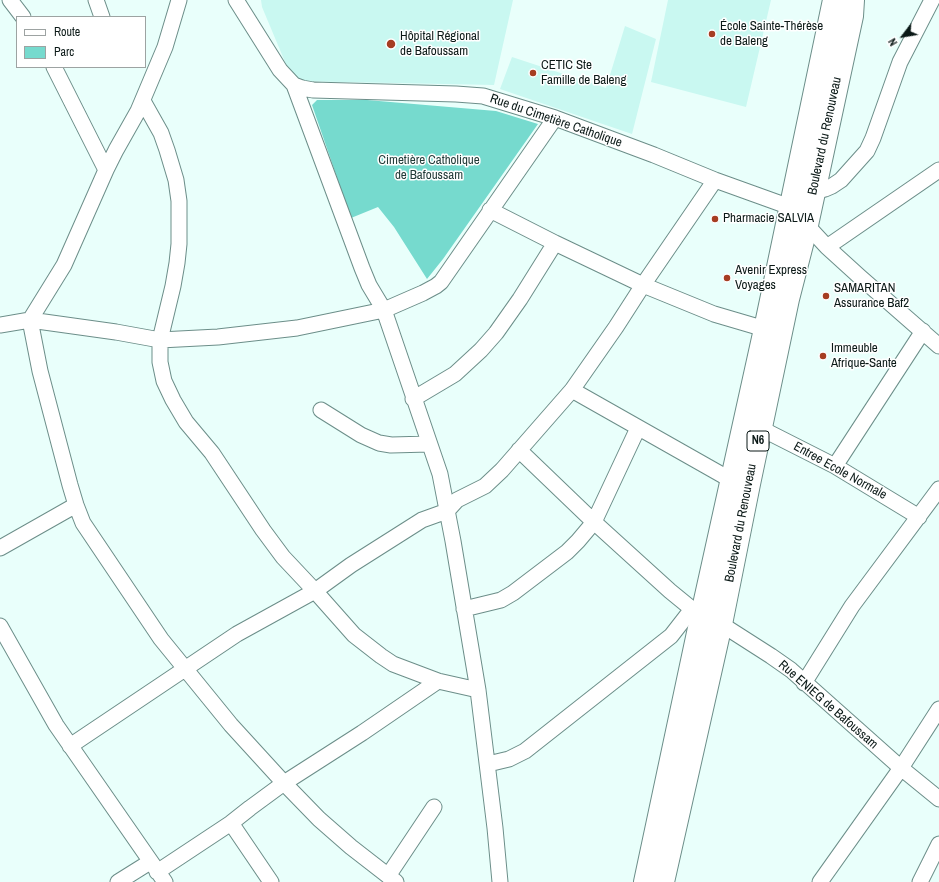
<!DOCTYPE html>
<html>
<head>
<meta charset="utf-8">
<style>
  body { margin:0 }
  #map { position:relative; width:939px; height:882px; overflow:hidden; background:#e9fffb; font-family:"Archivo Narrow",sans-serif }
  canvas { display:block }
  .legend { position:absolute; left:16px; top:16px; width:130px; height:52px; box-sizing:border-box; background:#fff; border:1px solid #9da3a2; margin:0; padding:5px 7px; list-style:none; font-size:12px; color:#0b1917 }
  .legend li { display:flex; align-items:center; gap:8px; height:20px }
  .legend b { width:20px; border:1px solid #9da3a2 }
  .north { position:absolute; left:883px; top:16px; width:40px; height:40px; -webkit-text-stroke:3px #fff; paint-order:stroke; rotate:239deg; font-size:11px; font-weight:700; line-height:16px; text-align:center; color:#0b1917 }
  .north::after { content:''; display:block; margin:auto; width:14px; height:18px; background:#0b1917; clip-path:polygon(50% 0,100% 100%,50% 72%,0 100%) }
</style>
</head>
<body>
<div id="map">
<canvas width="939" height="882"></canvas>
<ul class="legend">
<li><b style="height:5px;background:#fff"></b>Route</li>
<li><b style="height:11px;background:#76dace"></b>Parc</li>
</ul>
<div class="north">N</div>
</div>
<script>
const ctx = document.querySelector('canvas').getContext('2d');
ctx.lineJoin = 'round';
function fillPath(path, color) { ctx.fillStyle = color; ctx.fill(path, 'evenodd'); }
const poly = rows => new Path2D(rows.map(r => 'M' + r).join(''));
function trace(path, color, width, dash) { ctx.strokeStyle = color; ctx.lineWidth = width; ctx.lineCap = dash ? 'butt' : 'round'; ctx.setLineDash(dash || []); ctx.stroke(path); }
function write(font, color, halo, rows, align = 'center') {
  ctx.font = font + ' "Archivo Narrow",sans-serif'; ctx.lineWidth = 3; ctx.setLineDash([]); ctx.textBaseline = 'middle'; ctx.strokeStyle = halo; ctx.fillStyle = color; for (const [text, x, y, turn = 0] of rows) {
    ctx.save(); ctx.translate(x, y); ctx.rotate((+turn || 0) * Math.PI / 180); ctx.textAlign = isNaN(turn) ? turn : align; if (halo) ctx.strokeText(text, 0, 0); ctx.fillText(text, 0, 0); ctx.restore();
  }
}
const built = poly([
  [261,0,513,0,494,85,293,81,262,7],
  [668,0,771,0,746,107,651,82],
  [625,26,656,39,632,134,500,89,512,57,606,88]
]);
const green = poly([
  [317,100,367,100,496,111,538,124,443,259,427,279,394,227,378,207,351,218,312,105]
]);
const minor = poly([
  [10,0,23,17],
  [96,0,102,17],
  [179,0,165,47,138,111,116,150,106,170,64,265,30,320,40,371,70,485,76,505,83,523,161,639,231,725,284,783,319,819,351,847,396,882],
  [236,0,280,70,294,85,302,88,313,90,456,94,483,96,555,118,654,155,715,180,790,207,827,247,860,277,939,346],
  [54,67,106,170],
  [294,85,362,268,369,285,384,310,440,474,453,541,478,690,495,828,500,882],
  [143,101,161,133,167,150,176,180,179,201,179,244,177,263,173,286,160,340,160,362,164,381,173,400,186,422,212,453,263,530,283,557,315,591,354,635,381,656,393,664,438,681,478,690],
  [806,191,813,192,825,189,832,186,841,180,867,151,873,138,900,62,932,0],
  [490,210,555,243,643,285,714,314,765,329],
  [827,247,939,170],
  [0,325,30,320,116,332,160,340,218,337,297,328,384,310,423,293,436,286,441,282,555,118],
  [572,390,731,480,741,482],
  [413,399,455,374,481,350,496,333,520,299,555,243],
  [321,410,361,435,379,443,391,445,429,444],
  [760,428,835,466,919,517],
  [519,450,594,522,670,591,692,609,721,624,771,656,791,670,901,768,939,799],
  [835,466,923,331],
  [0,548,76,505],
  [464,609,501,600,513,593,567,552,578,541,594,522,638,428],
  [0,626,56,725,165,882],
  [804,683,852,606,939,489],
  [70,746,237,634,315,591,351,565,422,520,447,511,457,500,485,486,502,470,572,390,616,327,643,285,715,180],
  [488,764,509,759,525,751,671,636,692,609],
  [157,872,231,823],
  [388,876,434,807],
  [118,882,150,862],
  [271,882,231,823,250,808,284,783,362,733,438,681],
  [820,882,901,768,939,709],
  [920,882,939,844]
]);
const highway = poly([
  [645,882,702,614,765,329,834,0],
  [663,882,721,624,749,484,788,299,807,225,852,16,853,0]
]);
const markers = [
  [712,34,4,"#a63d22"],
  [391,44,5,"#a63d22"],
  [533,73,4,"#a63d22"],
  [715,219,4,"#a63d22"],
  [727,278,4,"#a63d22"],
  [826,296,4,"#a63d22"],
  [823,356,4,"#a63d22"]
];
const shields = [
  [758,441,22]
];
const shieldNames = [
  ["N6",758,441]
];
const poiNames = [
  ["École Sainte-Thérèse",720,27],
  ["de Baleng",720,42],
  ["Hôpital Régional",400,37],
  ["de Bafoussam",400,52],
  ["CETIC Ste",541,66],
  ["Famille de Baleng",541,81],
  ["Pharmacie SALVIA",723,219],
  ["Avenir Express",735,271],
  ["Voyages",735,286],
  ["SAMARITAN",834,289],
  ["Assurance Baf2",834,304],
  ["Immeuble",831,349],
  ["Afrique-Sante",831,364]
];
const streetNames = [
  ["Rue du Cimetière Catholique",556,121,19],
  ["Boulevard du Renouveau",825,136,-78],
  ["Entree Ecole Normale",840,471,29],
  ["Boulevard du Renouveau",741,523,-79],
  ["Rue ENIEG de Bafoussam",828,705,41]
];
const parkNames = [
  ["Cimetière Catholique",429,161],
  ["de Bafoussam",429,176]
];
fillPath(built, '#c9f8f1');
fillPath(green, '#76dace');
trace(minor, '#6c8e89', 17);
trace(highway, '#6c8e89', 24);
trace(minor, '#fff', 15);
trace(highway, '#fff', 22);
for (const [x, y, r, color] of markers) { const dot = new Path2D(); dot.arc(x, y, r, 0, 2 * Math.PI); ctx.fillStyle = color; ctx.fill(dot); trace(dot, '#fff', 1.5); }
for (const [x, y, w] of shields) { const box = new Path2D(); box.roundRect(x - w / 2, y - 10, w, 20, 3); ctx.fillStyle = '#fff'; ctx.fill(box); trace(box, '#0b1917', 1); }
write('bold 12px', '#0b1917', null, shieldNames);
write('13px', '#0b1917', '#fff', poiNames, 'left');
write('13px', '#0b1917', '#fff', streetNames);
write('13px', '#233c39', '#fff', parkNames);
</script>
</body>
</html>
